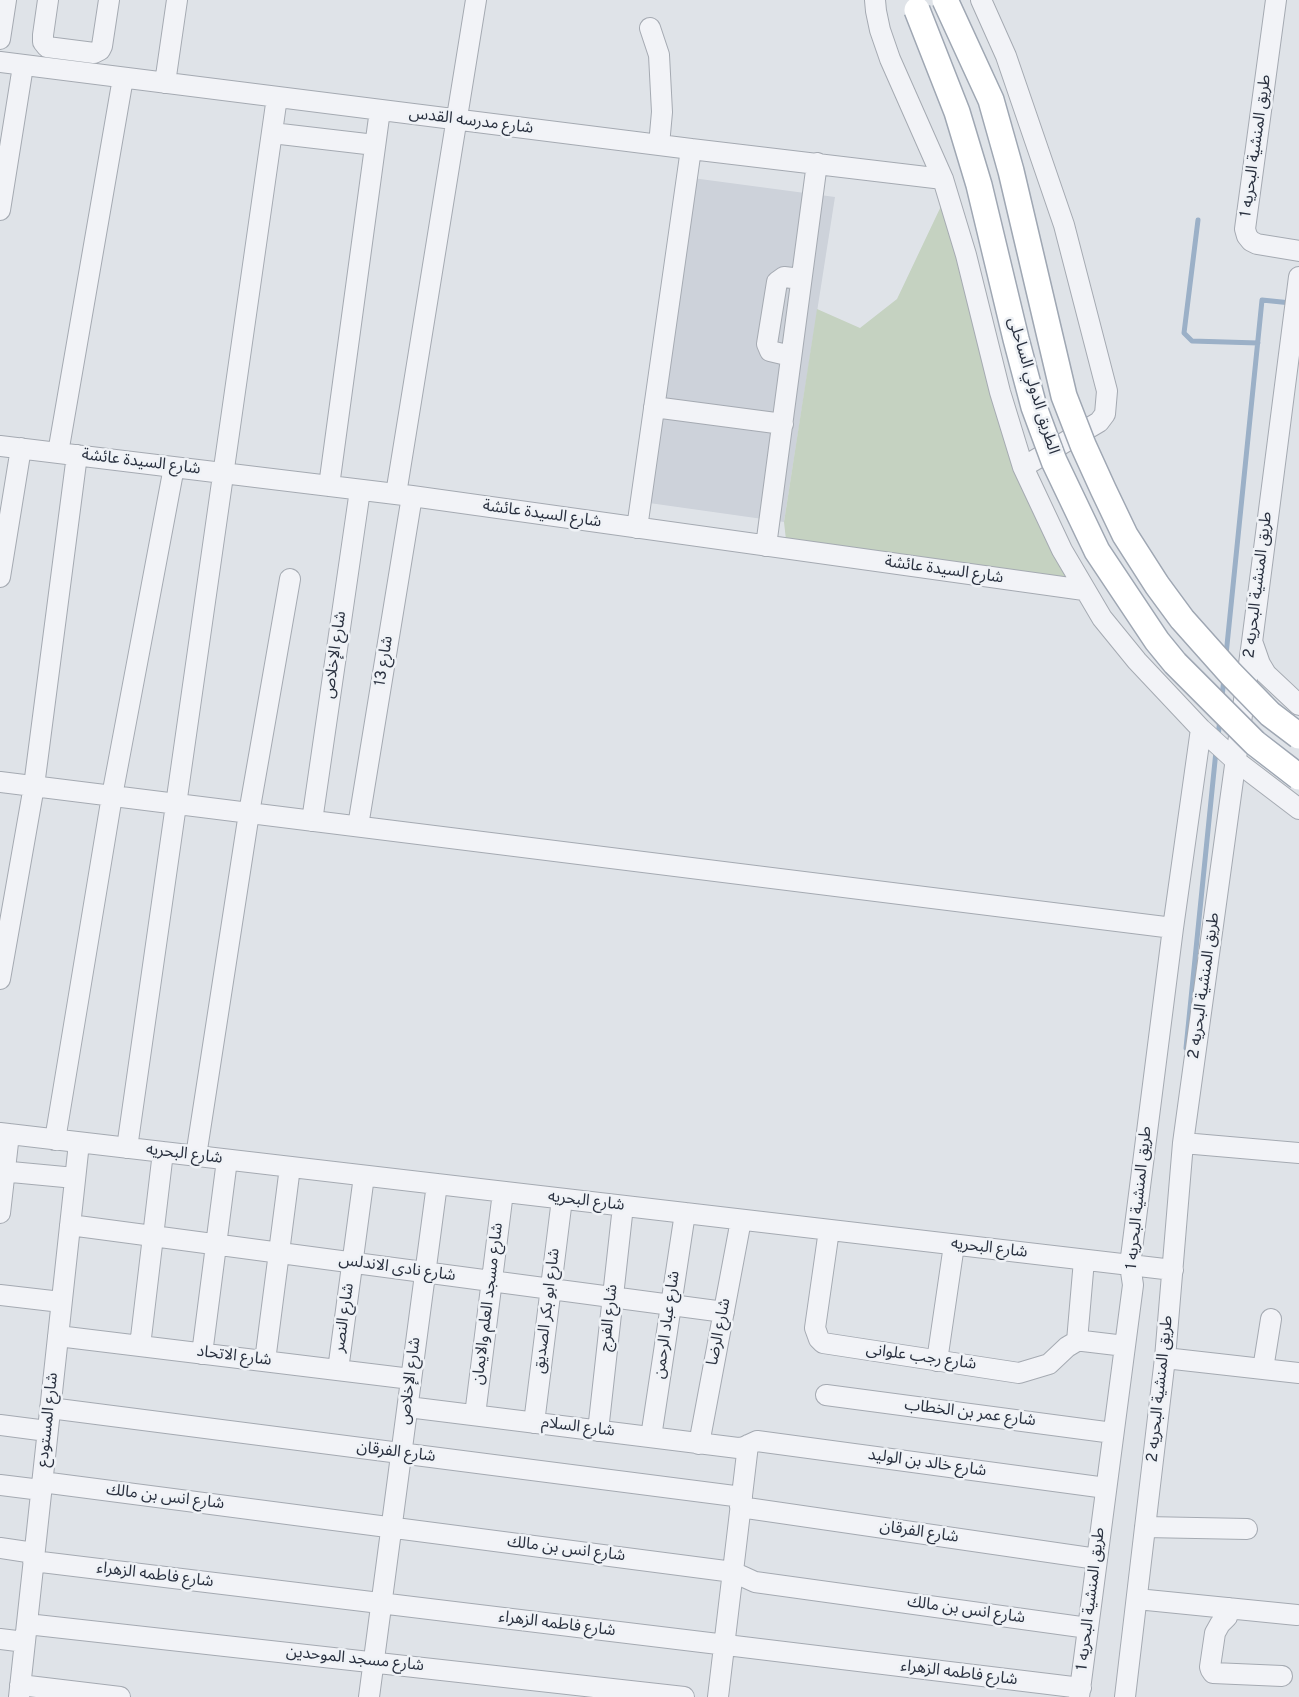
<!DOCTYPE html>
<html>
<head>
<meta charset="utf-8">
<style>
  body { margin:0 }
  canvas { display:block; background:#dfe3e8 }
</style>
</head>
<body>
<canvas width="1299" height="1697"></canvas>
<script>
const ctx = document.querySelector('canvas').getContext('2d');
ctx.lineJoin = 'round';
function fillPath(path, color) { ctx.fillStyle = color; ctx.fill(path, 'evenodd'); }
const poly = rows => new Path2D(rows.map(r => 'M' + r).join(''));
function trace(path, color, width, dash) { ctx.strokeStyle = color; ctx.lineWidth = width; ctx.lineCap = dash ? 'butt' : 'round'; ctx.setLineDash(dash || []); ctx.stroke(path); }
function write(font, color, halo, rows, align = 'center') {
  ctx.font = font + ' Overpass,"Noto Sans Arabic",sans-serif'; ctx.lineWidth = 5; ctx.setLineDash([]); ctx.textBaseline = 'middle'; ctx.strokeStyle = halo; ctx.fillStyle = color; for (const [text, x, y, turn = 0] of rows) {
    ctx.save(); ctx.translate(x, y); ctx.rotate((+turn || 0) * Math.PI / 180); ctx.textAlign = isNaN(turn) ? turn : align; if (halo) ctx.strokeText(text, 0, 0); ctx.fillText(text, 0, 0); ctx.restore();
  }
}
const built = poly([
  [685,177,835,197,784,522,635,501]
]);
const green = poly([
  [943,202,1069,580,786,540,784,522,817,309,860,328,897,299]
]);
const stream = poly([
  [1198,220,1184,333,1192,341,1258,343],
  [1226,655,1262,300,1291,303],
  [1222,697,1224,678],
  [1218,737,1220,718],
  [1186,1048,1216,751]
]);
const minor = poly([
  [48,0,43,35,43,42,47,47,94,53,100,50,102,46,109,0],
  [875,0,876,11,880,30,890,59,943,179,966,255,1000,392,1023,467,1062,550,1102,618,1137,661,1201,729,1236,761,1299,809],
  [981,0,1006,56,1064,225,1107,391,1105,414,1099,422,1023,467],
  [1276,0,1245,229,1247,236,1251,241,1257,244,1299,251],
  [650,28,659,55,662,112,659,145],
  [0,39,6,0],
  [0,62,691,149,943,179],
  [165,83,177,0],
  [272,133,375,145],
  [0,210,23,66],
  [791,356,770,351,767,344,777,282,784,277,801,279],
  [654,407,783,424],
  [0,446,412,496,1084,590],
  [58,453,123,78],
  [329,486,380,110],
  [396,494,476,0],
  [637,528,691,149],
  [766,546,817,163],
  [0,577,21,448],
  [1253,644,1260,664,1266,674,1299,705],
  [0,782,1173,928],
  [312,821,360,490],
  [358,826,412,496],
  [0,979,34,786,77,455],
  [0,1133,1173,1270],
  [55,1140,112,796,174,467],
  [1183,1143,1299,1153],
  [127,1148,277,97],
  [196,1156,249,813,290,579],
  [0,1171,75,1178],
  [0,1213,9,1134],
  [70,1225,724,1312],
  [829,1230,815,1328,819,1339,823,1343,1019,1373,1049,1364,1067,1347,1077,1341,1083,1341,1125,1346],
  [0,1295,61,1302],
  [58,1336,411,1379],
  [1077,1341,1084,1260],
  [140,1346,163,1152],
  [202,1354,227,1160],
  [1165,1358,1299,1373],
  [265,1361,290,1167],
  [937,1361,954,1245],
  [1263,1369,1271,1319],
  [338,1370,364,1176],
  [826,1395,1113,1433],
  [408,1407,738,1448,744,1447,757,1441,1106,1488],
  [50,1408,742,1497],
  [475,1415,503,1192],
  [534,1423,562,1199],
  [0,1425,47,1431],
  [598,1431,623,1206],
  [651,1437,685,1213],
  [699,1444,741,1220],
  [42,1482,733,1572,755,1582,1088,1628],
  [0,1485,41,1490],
  [740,1507,1097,1559],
  [1145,1527,1247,1529],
  [0,1548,34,1553],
  [33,1561,1081,1688],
  [1137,1599,1297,1615],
  [1229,1608,1227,1617,1220,1624,1215,1633,1210,1667,1211,1670,1213,1673,1282,1676],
  [27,1624,684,1697],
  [0,1639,25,1642],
  [20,1685,120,1697],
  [19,1697,79,1143],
  [369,1697,437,1184],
  [718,1697,748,1445],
  [1079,1697,1133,1285,1130,1265,1173,928,1201,729],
  [1125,1697,1165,1358,1183,1143,1252,642,1299,277]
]);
const majorBridge = poly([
  [945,0,991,100,1011,171,1064,396,1083,445,1103,489,1125,535,1157,585,1182,619,1231,674,1270,714,1299,736],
  [917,10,957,112,979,185,1016,339,1034,407,1054,461,1097,551,1157,641,1175,663,1255,743,1299,777]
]);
const streetNames = [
  ["شارع مدرسه القدس",471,122,7],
  ["طريق المنشية البحريه 1",1257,146,-82],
  ["الطريق الدولي الساحلى",1032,386,73],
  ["شارع السيدة عائشة",141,463,7],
  ["شارع السيدة عائشة",542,515,8],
  ["شارع السيدة عائشة",944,571,8],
  ["طريق المنشية البحريه 2",1259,585,-83],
  ["شارع الإخلاص",336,655,-82],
  ["شارع 13",385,661,-81],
  ["طريق المنشية البحريه 2",1205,986,-82],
  ["شارع البحريه",184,1155,7],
  ["طريق المنشية البحريه 1",1140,1198,-84],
  ["شارع البحريه",586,1202,7],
  ["شارع البحريه",989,1249,7],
  ["شارع نادى الاندلس",397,1269,8],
  ["شارع مسجد العلم والايمان",489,1304,-83],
  ["شارع ابو بكر الصديق",548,1311,-83],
  ["شارع النصر",345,1318,-82],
  ["شارع الفرج",610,1318,-84],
  ["شارع عباد الرحمن",668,1325,-82],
  ["شارع الرضا",720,1332,-79],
  ["شارع الاتحاد",234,1357,7],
  ["شارع رجب علوانى",921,1358,8],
  ["شارع الإخلاص",411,1381,-83],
  ["طريق المنشية البحريه 2",1161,1389,-84],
  ["شارع عمر بن الخطاب",970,1414,7],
  ["شارع المستودع",49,1420,-84],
  ["شارع السلام",578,1428,7],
  ["شارع الفرقان",396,1453,7],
  ["شارع خالد بن الوليد",927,1464,8],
  ["شارع انس بن مالك",165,1498,7],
  ["شارع الفرقان",919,1533,8],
  ["شارع انس بن مالك",566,1550,7],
  ["شارع فاطمه الزهراء",155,1576,7],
  ["طريق المنشية البحريه 1",1092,1599,-83],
  ["شارع انس بن مالك",966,1611,8],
  ["شارع فاطمه الزهراء",557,1625,7],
  ["شارع مسجد الموحدين",355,1660,6],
  ["شارع فاطمه الزهراء",959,1674,7]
];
fillPath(built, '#cdd2da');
fillPath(green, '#c5d2c1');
trace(stream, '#9bb0c7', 5);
trace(minor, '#a5aab2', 22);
trace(minor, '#f2f3f7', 20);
trace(majorBridge, '#9fa7b3', 28, []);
trace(majorBridge, '#fff', 25);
write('16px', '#29303f', '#eff2f6', streetNames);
</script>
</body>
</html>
